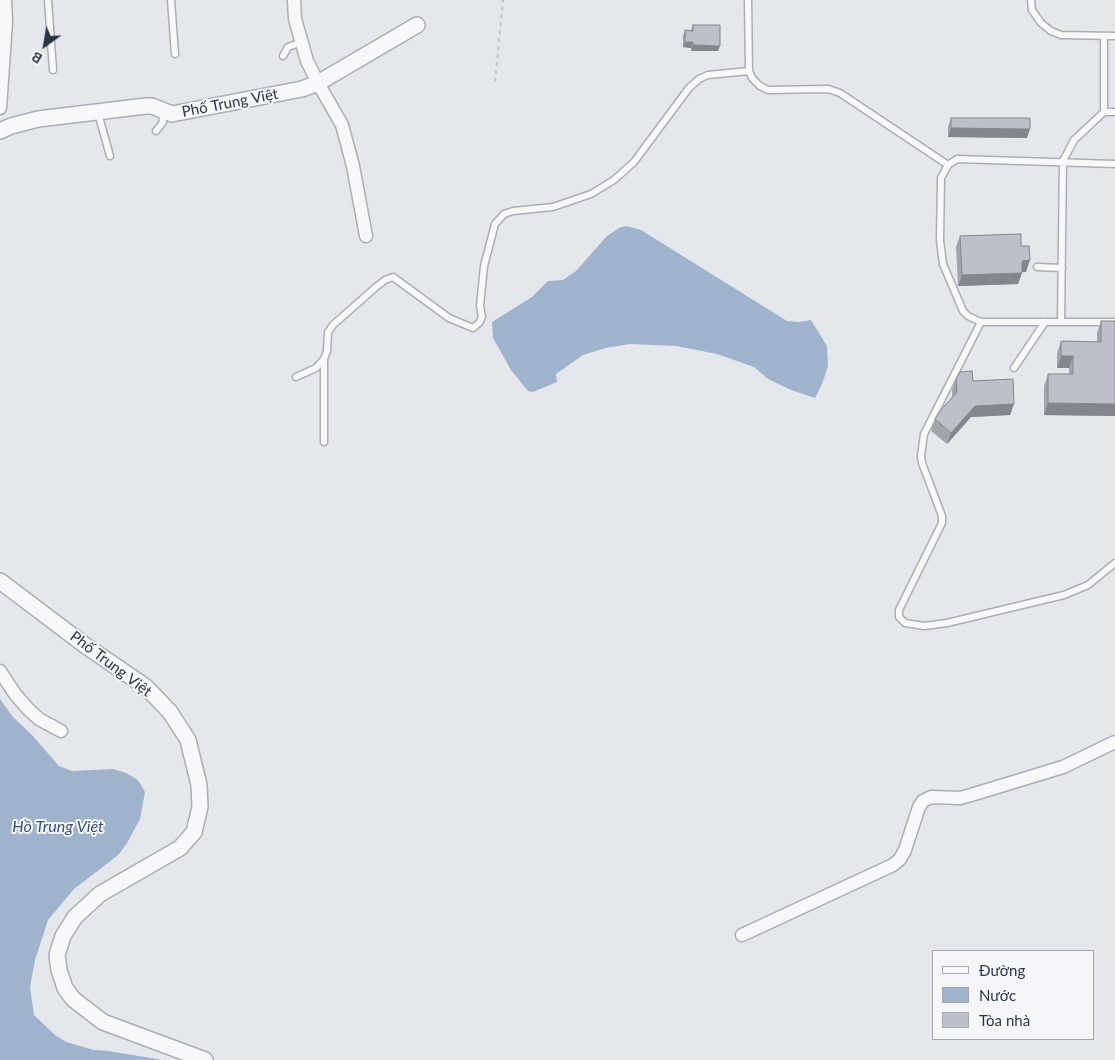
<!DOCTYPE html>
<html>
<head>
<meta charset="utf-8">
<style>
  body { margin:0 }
  #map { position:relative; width:1115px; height:1060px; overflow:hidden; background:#e4e7ec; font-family:Lato,sans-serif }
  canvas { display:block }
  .legend { position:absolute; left:932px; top:950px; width:162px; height:90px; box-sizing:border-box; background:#f4f6f9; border:1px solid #a4a8b1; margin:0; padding:6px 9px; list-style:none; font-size:15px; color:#2b3445 }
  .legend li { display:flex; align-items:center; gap:10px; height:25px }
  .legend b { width:25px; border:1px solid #a4a8b1 }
  .north { position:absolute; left:20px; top:20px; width:50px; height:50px; -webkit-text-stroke:4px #f4f6f9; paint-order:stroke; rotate:212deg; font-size:14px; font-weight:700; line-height:20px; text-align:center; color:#2b3445 }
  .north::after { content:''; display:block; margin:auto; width:18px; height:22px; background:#2b3445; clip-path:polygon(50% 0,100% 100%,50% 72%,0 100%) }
</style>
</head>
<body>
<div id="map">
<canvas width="1115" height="1060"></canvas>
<ul class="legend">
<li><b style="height:6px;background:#f7f8fa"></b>Đường</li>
<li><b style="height:14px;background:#9fb4cc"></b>Nước</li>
<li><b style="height:14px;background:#bbc0ca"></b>Tòa nhà</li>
</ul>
<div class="north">B</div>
</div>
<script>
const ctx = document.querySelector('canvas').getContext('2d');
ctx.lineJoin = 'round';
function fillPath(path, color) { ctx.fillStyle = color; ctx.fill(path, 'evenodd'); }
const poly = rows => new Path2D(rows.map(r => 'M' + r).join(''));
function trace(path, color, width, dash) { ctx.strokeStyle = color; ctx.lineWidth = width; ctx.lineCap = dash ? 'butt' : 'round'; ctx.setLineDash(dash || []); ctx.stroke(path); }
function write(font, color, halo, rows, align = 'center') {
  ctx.font = font + ' Lato,sans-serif'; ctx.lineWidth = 4; ctx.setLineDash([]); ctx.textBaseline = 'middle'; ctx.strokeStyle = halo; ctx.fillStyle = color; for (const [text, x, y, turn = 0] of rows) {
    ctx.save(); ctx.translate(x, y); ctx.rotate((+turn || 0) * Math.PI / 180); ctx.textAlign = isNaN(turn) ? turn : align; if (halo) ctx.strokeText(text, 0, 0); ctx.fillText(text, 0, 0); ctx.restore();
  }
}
const water = poly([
  [626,226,641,230,787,321,798,322,811,320,827,346,828,366,822,384,815,398,791,390,768,379,754,367,717,354,676,346,630,344,606,348,583,355,556,374,557,382,533,392,528,391,511,370,493,338,492,322,532,297,548,281,563,280,576,271,607,236,619,228],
  [0,699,13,717,32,735,59,766,72,771,113,769,126,773,138,780,145,792,140,819,127,843,119,854,108,863,74,889,48,920,35,960,30,987,34,1015,55,1035,66,1042,94,1050,108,1051,163,1060,0,1060]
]);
const path = poly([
  [495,82,503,0]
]);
const service = poly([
  [48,0,53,70],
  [171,0,175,54],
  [748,0,749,71,752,78,760,86,768,90,828,89,840,93,948,165],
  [1031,0,1032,10,1041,23,1051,31,1061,35,1115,36],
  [1104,36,1104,112],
  [283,56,288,47,302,42],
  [98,113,110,156],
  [156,131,163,122,162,112],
  [1115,164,957,159,948,165,941,178,940,240,943,264,963,311,968,316,981,322,1115,322],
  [1037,267,1062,268],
  [981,322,924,434,921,456,922,463,942,516,942,523,899,610,899,617,905,623,924,626,947,623,1064,595,1088,585,1115,563],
  [1061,322,1063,161,1074,140,1104,112,1115,112],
  [1014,368,1045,322],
  [296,377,316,368,324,359,327,351,328,332,333,325,376,287,385,280,393,277,449,318,473,328,479,323,482,317,480,306,484,266,495,224,504,214,513,211,553,207,591,194,614,180,634,162,689,88,699,79,708,75,749,71],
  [324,442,324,359]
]);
const minor = poly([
  [294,0,295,19,307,61,318,83,342,125,353,166,366,236],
  [0,108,6,22,5,0],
  [0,671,15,694,29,710,39,719,61,731],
  [742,935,893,865,900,859,905,850,919,807,923,801,931,797,960,798,971,795,1063,767,1115,742]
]);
const tertiary = poly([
  [0,131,11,126,38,119,146,106,152,106,172,114,302,89,318,83,417,25],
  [0,581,86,646,146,687,170,712,188,740,199,785,200,807,194,832,180,848,100,894,75,917,63,936,57,955,59,970,65,988,73,999,103,1022,205,1060]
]);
const wall = poly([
  [693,25,718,51,691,51,691,48,683,47,683,36,685,30,691,30],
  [951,118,1027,138,948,137,948,127],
  [960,236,1021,246,1026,272,1022,272,1018,284,958,286,956,247],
  [1101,321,1115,416,1044,415,1044,386,1048,374,1069,374,1069,368,1057,368,1057,353,1061,341,1097,342,1097,333],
  [956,379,973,381,1014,404,1010,415,971,417,947,444,931,431,935,419,952,397,952,390]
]);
const shadedWall = poly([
  [685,42,693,42,691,48,683,47],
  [693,45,720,46,718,51,691,51],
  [951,128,1030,129,1027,138,948,137],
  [1030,260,1026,272,1018,272,1022,261],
  [1022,273,1018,284,958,286,962,275],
  [1061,356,1073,356,1069,368,1057,368],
  [1048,403,1115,404,1115,416,1044,415],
  [1014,404,1010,415,971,417,947,444,951,433,975,406]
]);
const building = poly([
  [693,25,720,25,720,46,693,45,693,42,685,42,685,30,693,31,693,25],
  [951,118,1030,118,1030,129,951,128,951,118],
  [1021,234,1021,246,1029,246,1030,260,1022,261,1022,273,962,275,960,236,1021,234],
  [1101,321,1115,321,1115,404,1048,403,1048,374,1073,374,1073,356,1061,356,1061,341,1101,342,1101,321],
  [972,371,973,381,1013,379,1014,404,975,406,951,433,935,419,939,412,957,392,956,379,960,372,972,371]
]);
const streetNames = [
  ["Phố Trung Việt",230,103,-11],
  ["Phố Trung Việt",111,664,37]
];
const waterNames = [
  ["Hồ Trung Việt",58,827]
];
fillPath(water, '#9fb4cc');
trace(service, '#a9aeb7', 9);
trace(minor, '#a9aeb7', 15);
trace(tertiary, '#a9aeb7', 18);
trace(path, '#c2c5cb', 2, [4, 4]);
trace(service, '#f7f8fa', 6);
trace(minor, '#f7f8fa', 12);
trace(tertiary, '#f7f8fa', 15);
fillPath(wall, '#a1a5ae');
fillPath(shadedWall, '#83868d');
fillPath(building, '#bbc0ca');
trace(building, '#83868d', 1);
write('15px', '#2b3445', '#f4f6f9', streetNames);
write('italic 16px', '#34527a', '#f4f6f9', waterNames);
</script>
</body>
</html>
